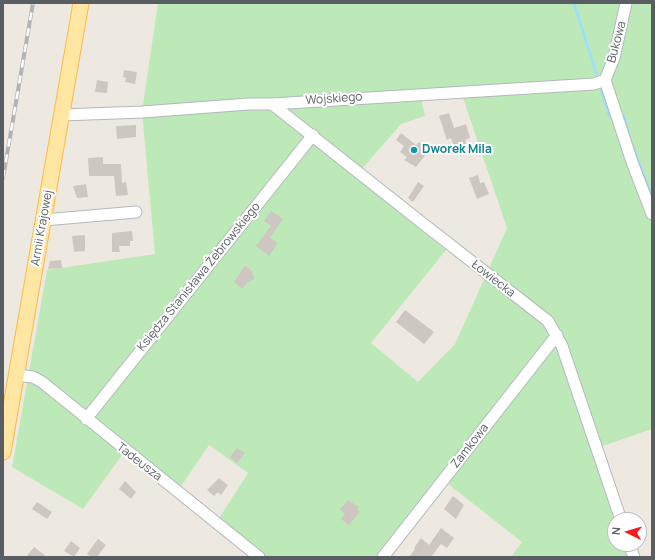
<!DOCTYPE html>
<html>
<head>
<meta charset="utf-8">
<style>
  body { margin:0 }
  #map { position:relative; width:655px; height:560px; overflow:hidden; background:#eee9e0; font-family:Manrope,sans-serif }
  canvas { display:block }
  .frame { position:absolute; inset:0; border:4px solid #595e63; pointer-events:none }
  .north { position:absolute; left:607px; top:512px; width:40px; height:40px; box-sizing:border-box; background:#fff; border:1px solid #bdbfc1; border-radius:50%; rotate:275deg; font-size:11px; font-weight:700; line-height:16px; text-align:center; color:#595e63 }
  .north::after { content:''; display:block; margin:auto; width:14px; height:18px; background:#fc181c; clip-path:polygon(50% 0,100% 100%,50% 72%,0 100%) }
</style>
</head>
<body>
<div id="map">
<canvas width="655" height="560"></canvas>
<div class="frame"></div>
<div class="north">N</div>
</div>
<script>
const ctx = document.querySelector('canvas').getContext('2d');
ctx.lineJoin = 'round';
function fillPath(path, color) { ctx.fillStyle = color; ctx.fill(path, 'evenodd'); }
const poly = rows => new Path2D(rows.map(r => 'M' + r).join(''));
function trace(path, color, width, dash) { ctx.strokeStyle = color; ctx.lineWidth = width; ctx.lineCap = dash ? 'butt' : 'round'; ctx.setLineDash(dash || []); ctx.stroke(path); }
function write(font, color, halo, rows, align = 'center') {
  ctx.font = font + ' Manrope,sans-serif'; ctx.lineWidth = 4; ctx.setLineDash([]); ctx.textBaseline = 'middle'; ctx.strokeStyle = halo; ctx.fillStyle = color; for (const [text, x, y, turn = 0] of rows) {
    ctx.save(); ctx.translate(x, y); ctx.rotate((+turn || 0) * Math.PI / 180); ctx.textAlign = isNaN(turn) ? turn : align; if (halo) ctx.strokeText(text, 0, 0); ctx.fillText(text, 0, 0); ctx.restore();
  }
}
const green = poly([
  [158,3,652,3,652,429,597,448,621,520,615,520,615,544,629,544,634,557,511,557,522,542,443,480,383,557,259,557,216,523,248,473,209,445,177,492,125,451,83,509,12,467,47,270,155,254,142,112],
  [461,92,507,228,455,344,418,382,371,343,446,250,355,177,401,124,425,116,420,94]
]);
const stream = poly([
  [574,3,598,79],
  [600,86,609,116,614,116],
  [621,115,624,116,630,139,652,196]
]);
const building = poly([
  [124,70,137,72,135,84,125,82,126,78,123,77],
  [97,80,108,82,107,93,95,92],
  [449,113,454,128,466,124,470,138,465,140,468,148,456,152,451,138,447,140,439,116],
  [136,125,136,137,117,139,116,126],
  [401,133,416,145,419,142,427,148,424,151,427,153,416,167,404,160,407,157,400,152,404,146,396,140],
  [103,157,103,164,121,164,122,183,126,182,128,195,116,196,114,176,89,176,88,158],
  [478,175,480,183,484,182,489,194,477,199,469,178],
  [418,182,424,186,413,202,408,198],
  [86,184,88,197,77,198,73,186],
  [271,211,283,219,270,238,278,243,269,256,256,246,271,226,264,221],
  [132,231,133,241,130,241,130,246,119,246,120,252,112,252,112,233],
  [85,235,85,251,74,252,72,236],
  [61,260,62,268,48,269,50,261],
  [245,265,253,272,252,274,254,276,254,279,247,283,242,289,234,282],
  [405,310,434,332,424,344,396,322],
  [237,448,245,453,237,463,230,457],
  [219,478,228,485,221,495,218,492,214,496,207,490],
  [125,481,136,492,131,499,119,489],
  [453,496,464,505,456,519,444,509],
  [348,500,359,507,357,509,360,512,349,525,341,519,345,514,340,509],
  [37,502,52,512,47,519,32,509],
  [441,528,454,538,447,548,441,544,431,557,409,557,415,549,414,548,421,538,429,545],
  [98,539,106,545,97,557,91,557,87,554],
  [71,541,80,548,74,557,64,551],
  [34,547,47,557,26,557]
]);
const minor = poly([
  [605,80,632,162,652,214],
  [605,80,614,58,626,3],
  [272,104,421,222,548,321,562,346,621,520],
  [62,115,142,112,249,104,272,104,594,84,605,80],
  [44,220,136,212],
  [16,375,33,377,42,382,259,557],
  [86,419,313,135],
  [629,544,634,557],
  [383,557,557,335]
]);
const major = poly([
  [3,452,81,3]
]);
const rail = poly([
  [3,178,33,3]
]);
const markers = [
  [414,150,4,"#0f9aa8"]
];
const streetNames = [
  ["Bukowa",617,42,-75],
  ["Wojskiego",334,99,-4],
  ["Armii Krajowej",42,228,-80],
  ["Księdza Stanisława Żebrowskiego",199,277,-51],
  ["Łowiecka",493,279,38],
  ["Zamkowa",470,446,-52],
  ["Tadeusza",139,462,38]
];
const cultureNames = [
  ["Dworek Mila",422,150]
];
fillPath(green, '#bde9b9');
trace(stream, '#9edeff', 2.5);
fillPath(building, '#cec7c1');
trace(minor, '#b3b8bc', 13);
trace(major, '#ffb947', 17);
trace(minor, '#fff', 11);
trace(major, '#ffe7a3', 15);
trace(rail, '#b2b3b4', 4);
trace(rail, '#fff', 2.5, [8]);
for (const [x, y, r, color] of markers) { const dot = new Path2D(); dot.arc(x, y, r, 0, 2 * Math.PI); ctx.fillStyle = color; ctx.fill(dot); trace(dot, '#fff', 1.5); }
write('12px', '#595e63', '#fff', streetNames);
write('bold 12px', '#0d838f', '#fff', cultureNames, 'left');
</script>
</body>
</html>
